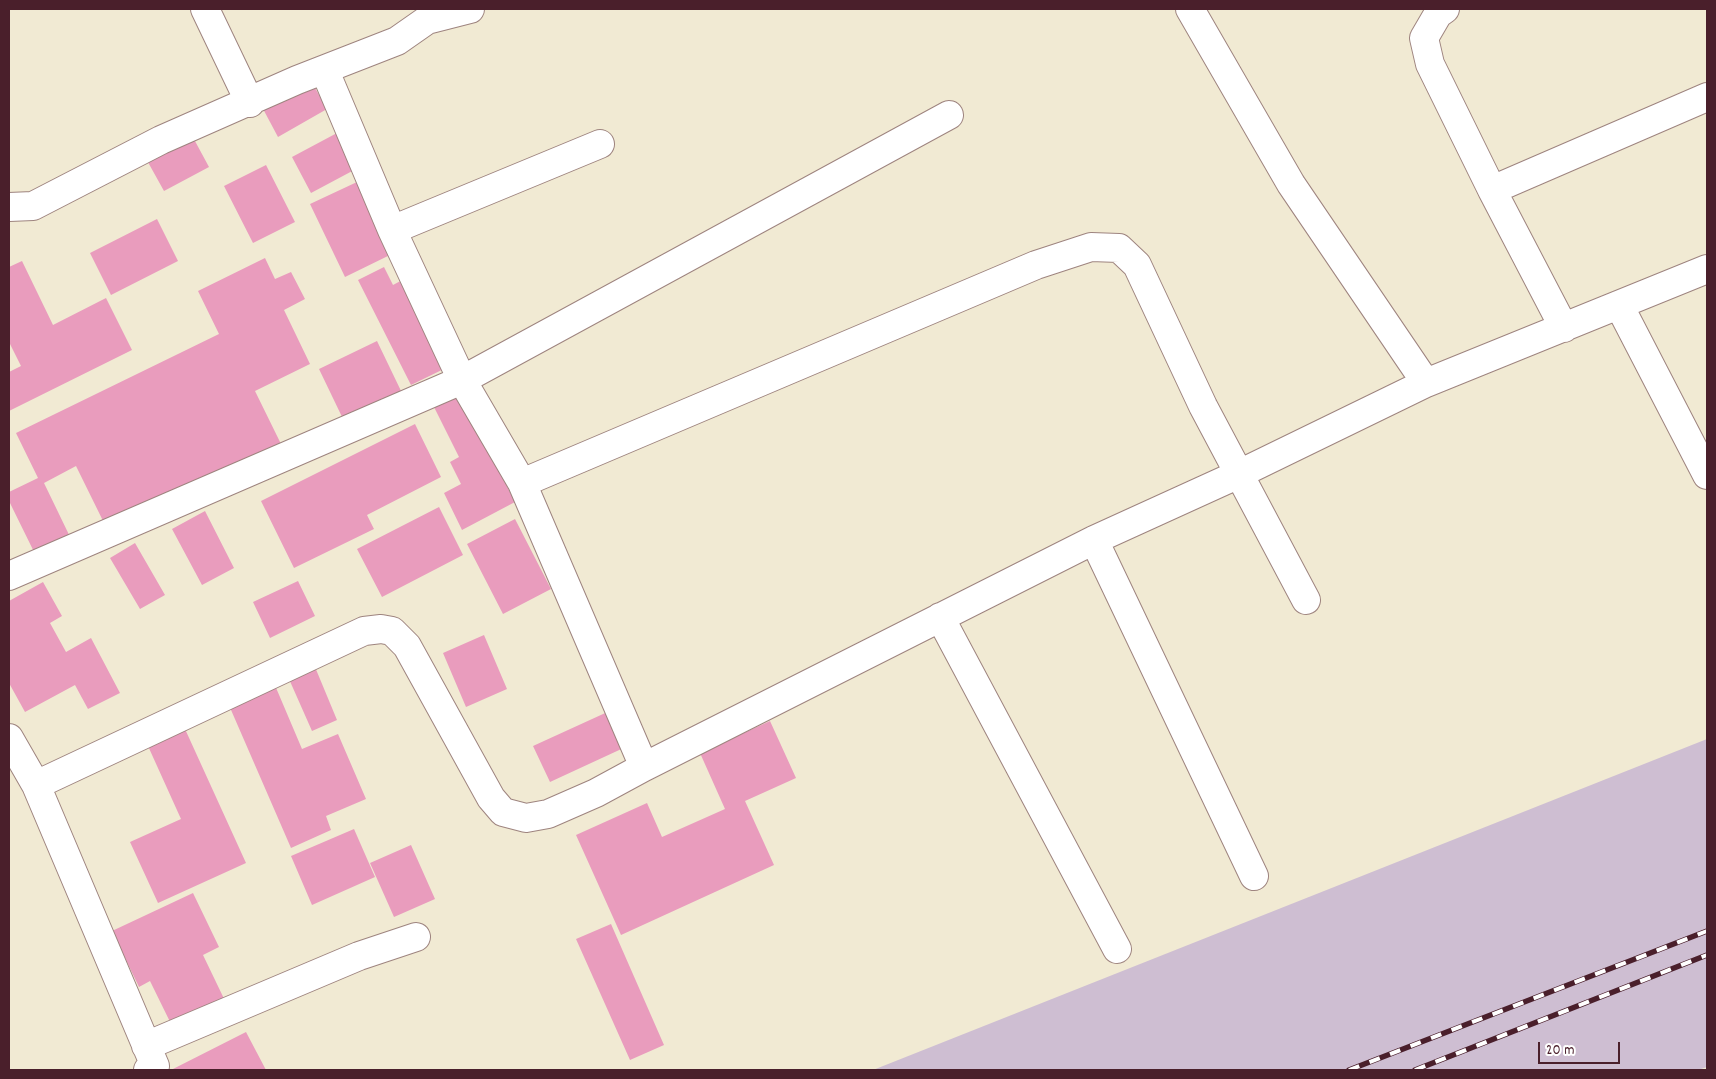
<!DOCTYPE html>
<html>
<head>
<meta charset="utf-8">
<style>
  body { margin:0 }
  #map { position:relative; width:1716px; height:1079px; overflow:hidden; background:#f1ead3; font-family:Dekko,sans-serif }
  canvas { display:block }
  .frame { position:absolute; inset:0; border:10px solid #4a1f2b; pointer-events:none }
  .scale { position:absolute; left:1538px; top:1042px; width:82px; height:22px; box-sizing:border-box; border:2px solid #4a1f2b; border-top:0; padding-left:6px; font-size:15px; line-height:18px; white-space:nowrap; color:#4a1f2b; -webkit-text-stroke:4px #fff; paint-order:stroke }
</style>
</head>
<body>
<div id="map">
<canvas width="1716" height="1079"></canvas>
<div class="frame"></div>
<div class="scale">20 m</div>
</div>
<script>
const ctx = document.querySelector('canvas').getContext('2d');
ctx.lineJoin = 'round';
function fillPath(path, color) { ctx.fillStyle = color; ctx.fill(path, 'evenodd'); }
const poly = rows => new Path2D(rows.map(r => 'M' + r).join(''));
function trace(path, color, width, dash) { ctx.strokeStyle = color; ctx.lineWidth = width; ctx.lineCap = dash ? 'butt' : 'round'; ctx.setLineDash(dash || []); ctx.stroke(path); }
const industrial = poly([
  [1707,739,1707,1067,1698,1070,873,1070]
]);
const building = poly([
  [310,79,327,109,278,137,262,107],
  [189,130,209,167,164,191,144,155],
  [337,133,356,169,311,193,292,157],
  [266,165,295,222,253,243,224,186],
  [357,182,392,254,345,277,310,204],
  [157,219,178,261,111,295,90,253],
  [265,258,275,279,291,272,305,299,284,310,310,364,255,391,281,444,107,529,76,466,44,483,73,543,38,560,9,501,9,492,38,478,16,433,219,334,198,291],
  [22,261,53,325,106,298,132,350,9,411,9,372,21,366,9,342,9,267],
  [384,267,393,285,408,277,452,365,411,385,358,280],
  [377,341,402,393,344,421,319,369],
  [459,392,515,502,462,530,444,493,461,484,450,462,459,457,433,405],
  [415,424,441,477,367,515,374,529,294,568,261,501],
  [439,507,463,555,382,597,357,549],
  [205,511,234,568,202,585,172,529],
  [515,519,551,589,503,614,467,544],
  [135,543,165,595,140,609,110,558],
  [298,581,315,616,270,638,253,602],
  [43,582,62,616,50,623,66,652,91,638,120,693,88,709,75,685,25,712,9,683,9,601],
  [484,635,507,689,466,707,443,653],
  [315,667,337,720,312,731,289,679],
  [274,683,302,749,338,734,366,799,326,816,331,830,291,848,228,703],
  [614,709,630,745,550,782,533,746],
  [770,721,796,778,745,801,774,865,621,935,576,835,647,803,662,837,725,809,700,753],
  [185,729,246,863,158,903,130,842,181,819,148,746],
  [354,829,375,877,312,905,291,856],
  [411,845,435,899,394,917,370,863],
  [193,893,219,947,203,955,228,1007,175,1032,150,981,139,987,112,931],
  [611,924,664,1045,630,1060,576,939],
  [246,1032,266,1070,171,1070]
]);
const minor = poly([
  [205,9,250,103],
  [1190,9,1291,184,1426,383],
  [1445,9,1438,14,1424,38,1430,64,1492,190,1564,328],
  [325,71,392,230,462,380,522,483,644,767],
  [1492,190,1707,97],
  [9,207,33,206,161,140,297,80,397,41,427,20,470,9],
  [392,230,600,144],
  [1619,305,1707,475],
  [522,483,1036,265,1091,247,1119,248,1137,265,1203,406,1306,600],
  [1094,540,1254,876],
  [9,576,462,380,949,115],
  [940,617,1117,949],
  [9,738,36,785,155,1066,148,1070],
  [36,785,364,631,381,629,392,631,407,646,491,798,503,812,526,818,548,814,596,793,644,767,1094,540,1239,474,1426,383,1707,269],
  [146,1046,359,956,416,937]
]);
const rail = poly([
  [1349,1070,1707,931],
  [1415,1070,1707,955]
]);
fillPath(industrial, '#cebed2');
fillPath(building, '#e99cbd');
trace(minor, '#9e847f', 30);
trace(minor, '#fff', 28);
trace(rail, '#4a1f2b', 5.5);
trace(rail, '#fff', 4, [11]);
</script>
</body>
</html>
